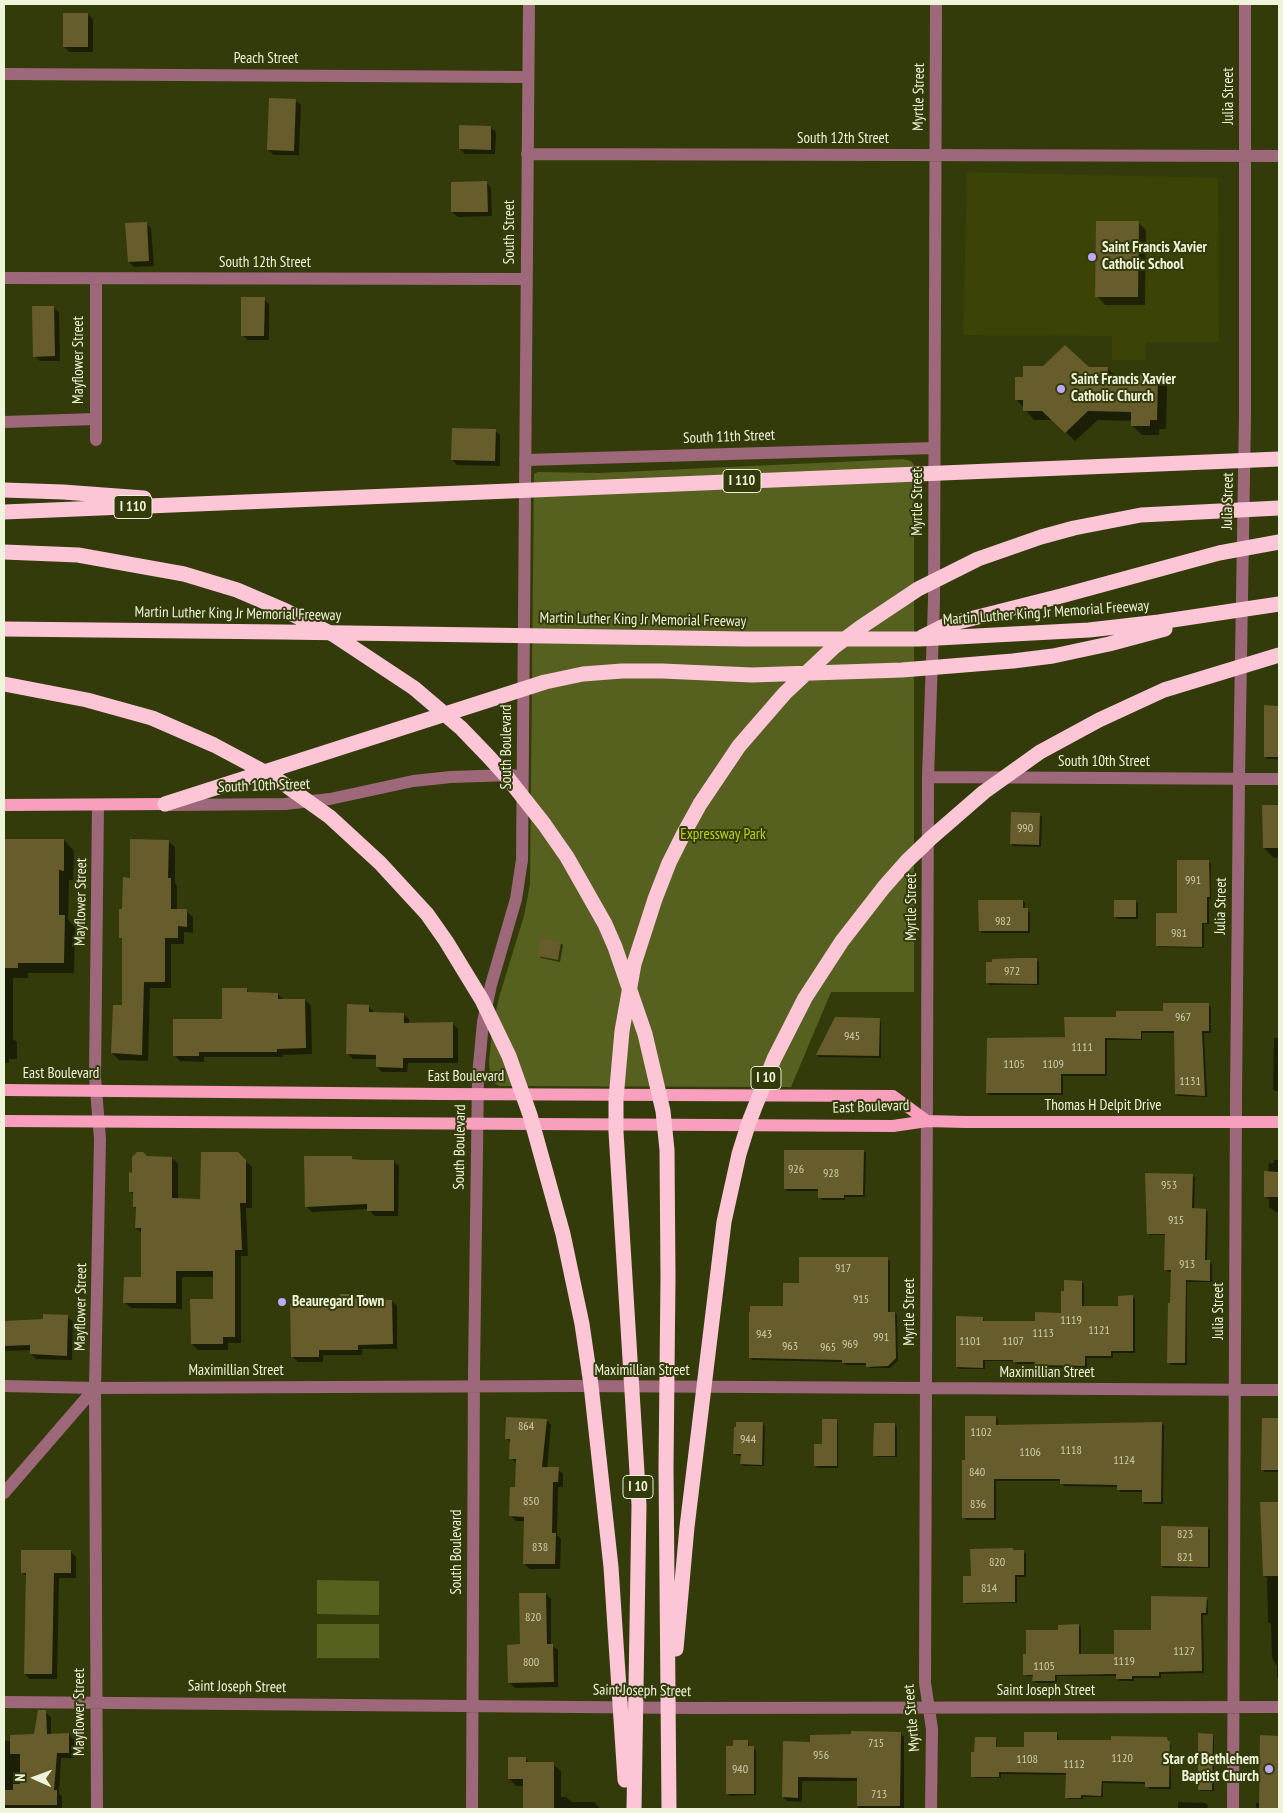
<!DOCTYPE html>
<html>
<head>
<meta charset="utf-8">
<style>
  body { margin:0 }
  #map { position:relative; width:1283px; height:1813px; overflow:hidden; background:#343b0b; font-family:"PT Sans Narrow",sans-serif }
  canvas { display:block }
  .frame { position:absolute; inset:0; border:5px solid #eef4da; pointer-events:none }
  .north { position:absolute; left:10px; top:1753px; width:50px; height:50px; -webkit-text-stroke:4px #343b0b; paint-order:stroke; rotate:272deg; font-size:14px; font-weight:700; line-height:20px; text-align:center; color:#eef4da }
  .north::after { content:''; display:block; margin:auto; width:18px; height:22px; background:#eef4da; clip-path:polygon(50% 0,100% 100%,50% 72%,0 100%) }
</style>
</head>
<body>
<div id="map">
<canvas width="1283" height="1813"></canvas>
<div class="frame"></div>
<div class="north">N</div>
</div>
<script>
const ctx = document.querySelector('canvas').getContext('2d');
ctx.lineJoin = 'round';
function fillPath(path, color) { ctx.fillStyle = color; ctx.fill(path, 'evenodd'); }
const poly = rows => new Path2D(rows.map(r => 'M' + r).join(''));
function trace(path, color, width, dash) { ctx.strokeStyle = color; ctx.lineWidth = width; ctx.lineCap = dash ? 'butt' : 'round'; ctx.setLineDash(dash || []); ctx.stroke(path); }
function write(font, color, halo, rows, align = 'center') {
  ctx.font = font + ' "PT Sans Narrow",sans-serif'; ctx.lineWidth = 4; ctx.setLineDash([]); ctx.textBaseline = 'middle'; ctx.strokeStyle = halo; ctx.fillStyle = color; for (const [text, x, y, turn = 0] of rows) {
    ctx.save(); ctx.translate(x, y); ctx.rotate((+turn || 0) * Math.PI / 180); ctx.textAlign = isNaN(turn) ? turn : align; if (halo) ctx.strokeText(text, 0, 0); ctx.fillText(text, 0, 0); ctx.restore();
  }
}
const built = poly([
  [967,172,1218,178,1219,342,1146,342,1145,360,1112,360,1112,336,963,335]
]);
const green = poly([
  [903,459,911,461,914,465,914,992,831,992,791,1087,500,1086,494,1083,490,1076,489,1061,493,1024,500,994,524,916,530,884,534,474,538,472,600,473],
  [317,1580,379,1581,379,1615,317,1614],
  [317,1624,379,1624,379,1658,317,1658]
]);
const shadow = poly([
  [87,14,93,19,93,52,70,52,64,47],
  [295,100,301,105,299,155,274,155,268,150],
  [490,127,496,132,495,154,465,154,460,149],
  [486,182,491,188,492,216,458,217,452,212],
  [1138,222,1146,230,1145,305,1105,305,1097,296],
  [146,223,151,228,154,266,134,267,129,262],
  [264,299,269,304,269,340,248,340,242,335],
  [53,307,59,312,60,361,40,361,35,356],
  [1088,368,1107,368,1117,377,1117,382,1137,383,1157,376,1167,386,1166,429,1159,429,1159,435,1142,435,1132,425,1132,421,1098,420,1075,441,1053,420,1034,420,1016,399],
  [495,430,500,435,500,466,457,465,452,460],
  [1265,707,1279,707,1279,759,1267,759,1265,756],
  [1263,806,1279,806,1279,894,1278,857,1274,858,1264,848],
  [1040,815,1042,817,1041,847,1013,846,1011,844],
  [4,840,64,840,74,851,73,880,69,880,68,920,75,927,74,973,28,973,28,978,13,978,13,1039,17,1042,17,1059,9,1059,9,1063,4,1063],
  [168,841,175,847,175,883,177,886,177,911,186,911,193,917,193,933,184,932,184,944,171,944,171,988,150,988,148,1061,119,1060,112,1053,123,1006,123,940,120,937,123,911,131,879],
  [1209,862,1211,864,1211,899,1209,899,1209,924,1204,924,1204,948,1159,947,1157,945,1179,915],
  [1023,901,1025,903,1025,910,1030,912,1030,933,982,933,980,930],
  [1136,901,1138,903,1138,919,1118,919,1115,917],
  [560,943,563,945,560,962,541,958,539,956],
  [1036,960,1039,962,1039,985,990,985,987,982],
  [246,989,251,994,278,994,284,1000,305,1000,311,1006,312,1054,283,1055,283,1057,204,1057,204,1062,180,1061,174,1055,223,1020],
  [1209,1005,1211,1007,1211,1033,1204,1033,1207,1097,1178,1096,1176,1094,1176,1033,1142,1033,1142,1040,1107,1040,1107,1076,1063,1076,1063,1095,989,1095,987,1093,1066,1039,1117,1018,1164,1013],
  [368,1006,373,1011,373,1013,404,1014,409,1019,409,1024,453,1024,458,1029,458,1063,408,1063,407,1072,382,1072,377,1067,377,1059,353,1059,348,1054],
  [879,1019,881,1022,881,1058,819,1057,817,1055],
  [1274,1038,1279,1038,1279,1091,1275,1091,1273,1089],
  [864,1151,866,1153,865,1197,845,1197,845,1200,822,1200,819,1197,819,1191,787,1191,785,1189],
  [237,1153,252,1167,252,1208,246,1208,248,1256,241,1256,241,1343,228,1343,228,1350,198,1350,192,1344,214,1301,214,1277,182,1277,182,1309,131,1308,124,1302,142,1279,142,1233,136,1228,137,1209,134,1207,134,1196,131,1192,134,1174,147,1157,172,1158,178,1164,178,1200,202,1200],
  [351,1157,354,1161,393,1161,399,1166,398,1216,374,1216,369,1209,312,1212,307,1207],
  [1274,1160,1279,1160,1279,1212,1276,1212,1269,1207,1269,1199,1265,1197,1269,1163,1274,1163],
  [1193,1175,1195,1178,1194,1210,1205,1210,1208,1212,1207,1261,1212,1264,1212,1282,1187,1282,1187,1365,1171,1365,1169,1363,1172,1272,1168,1272,1166,1269,1166,1235,1150,1235,1148,1233],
  [887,1259,890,1261,890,1313,895,1313,897,1315,898,1361,890,1368,870,1368,867,1365,846,1365,843,1362,752,1360,750,1357,800,1285],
  [1082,1282,1084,1284,1084,1307,1119,1307,1132,1297,1135,1299,1135,1353,1113,1353,1113,1358,1087,1358,1087,1368,1038,1367,1036,1364,1017,1364,1014,1361,985,1361,985,1369,959,1369,957,1367,983,1318,985,1322,1036,1322,1062,1314],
  [365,1295,371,1301,392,1301,397,1306,397,1349,362,1349,362,1355,323,1355,323,1362,298,1362,293,1357,341,1304],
  [67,1316,73,1322,72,1360,36,1359,31,1354,31,1350,4,1351,4,1322,44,1321],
  [996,1417,998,1420,998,1426,1161,1423,1164,1425,1163,1504,1145,1504,1143,1502,1143,1492,1120,1492,1118,1487,1064,1486,1061,1481,996,1481,996,1520,966,1520,964,1518,966,1461],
  [1263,1419,1279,1419,1279,1472,1265,1472,1262,1469],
  [546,1420,551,1425,547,1469,558,1469,563,1474,563,1487,558,1487,557,1535,561,1539,560,1569,530,1569,524,1564,525,1521,516,1521,511,1516,516,1488,516,1463,511,1458,511,1443,506,1438],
  [836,1421,838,1423,838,1468,818,1468,815,1466,823,1446],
  [763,1424,765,1426,764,1466,744,1466,741,1464,742,1456,737,1455,734,1453],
  [895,1424,897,1427,897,1457,877,1457,875,1455],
  [1279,1503,1279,1679,1277,1677,1277,1666,1272,1658,1271,1624,1268,1622,1267,1578,1264,1576,1264,1559,1262,1556,1261,1504],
  [1208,1528,1210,1530,1210,1568,1164,1568,1162,1566],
  [1013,1550,1014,1551,1023,1551,1026,1554,1026,1577,1017,1577,1017,1603,966,1604,964,1602,972,1578],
  [71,1552,76,1557,76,1578,59,1578,57,1679,30,1679,25,1674,27,1577,22,1572],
  [546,1594,551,1599,551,1645,558,1650,558,1687,515,1688,509,1682,521,1646],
  [1206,1598,1208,1601,1208,1615,1203,1615,1204,1673,1161,1674,1161,1678,1134,1678,1134,1681,1119,1681,1117,1676,1057,1676,1057,1683,1036,1683,1034,1681,1034,1676,1027,1676,1025,1674,1059,1631,1079,1626,1081,1628,1081,1655,1116,1655],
  [45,1712,51,1717,51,1735,69,1734,74,1740,74,1758,61,1758,59,1794,62,1796,62,1809,5,1809,4,1741,11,1741,35,1735],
  [900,1733,904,1737,904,1809,858,1809,858,1781,802,1781,802,1802,787,1801,783,1797,811,1743],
  [1056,1733,1058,1735,1059,1742,1167,1738,1171,1745,1171,1789,1149,1789,1147,1784,1103,1783,1103,1797,1083,1797,1083,1799,1069,1799,1067,1797,1067,1775,1001,1774,1001,1778,975,1778,972,1776,995,1738,997,1741,997,1749,1025,1749],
  [1212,1735,1214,1737,1214,1791,1201,1791,1199,1789],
  [1261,1737,1279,1737,1279,1809,1256,1809,1256,1803,1260,1803],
  [747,1741,749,1743,749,1748,753,1748,756,1750,756,1795,730,1796,727,1793,734,1747],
  [525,1758,531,1764,553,1764,561,1771,561,1797,566,1797,572,1802,594,1802,601,1809,524,1809,524,1786,516,1786,509,1779],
  [1178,1802,1205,1803,1208,1805,1207,1809,1178,1809]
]);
const building = poly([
  [63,13,88,13,88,47,63,47],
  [269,98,296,99,294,151,267,150],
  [459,125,491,126,491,150,459,149],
  [487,181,488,212,451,212,451,182],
  [1096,221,1139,221,1138,297,1095,297],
  [147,222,149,261,128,262,125,223],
  [241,297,265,297,264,336,241,336],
  [32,306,54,306,55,356,33,357],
  [1065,345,1089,367,1108,367,1107,380,1136,381,1136,375,1158,375,1157,420,1150,420,1150,426,1131,426,1131,412,1088,411,1065,433,1042,411,1023,411,1023,400,1015,400,1015,377,1023,377,1023,366,1043,366],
  [452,428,496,429,495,461,451,460],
  [1264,705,1279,706,1279,757,1264,757],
  [1262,805,1279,805,1279,848,1263,848],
  [1011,812,1040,813,1039,845,1010,844],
  [4,839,64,839,64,871,59,870,59,915,65,915,64,963,18,963,18,968,4,968],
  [130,839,169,840,168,878,171,878,171,909,187,909,187,927,178,926,178,938,165,938,165,982,144,982,142,1055,111,1053,113,1005,122,1005,122,938,119,938,119,909,122,909,123,877,130,878],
  [1177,860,1209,860,1210,897,1207,897,1207,923,1202,923,1202,947,1156,946,1156,913,1177,913],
  [978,900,1023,900,1023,908,1028,908,1028,931,979,931],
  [1114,900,1136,900,1136,917,1114,917],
  [541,938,561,942,558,960,537,956],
  [1021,958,1037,958,1037,984,986,983,986,962,992,962,992,959],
  [222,988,247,988,247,992,278,993,278,999,305,999,306,1048,277,1049,277,1052,199,1052,199,1056,173,1056,173,1019,222,1019],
  [1163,1003,1209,1003,1209,1031,1202,1031,1205,1096,1175,1094,1174,1031,1141,1031,1141,1039,1105,1038,1105,1074,1061,1074,1061,1093,986,1093,987,1038,1065,1037,1064,1017,1116,1017,1116,1011,1163,1011],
  [347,1004,369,1005,369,1012,404,1013,404,1023,453,1022,453,1058,403,1058,403,1068,376,1067,376,1055,346,1054],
  [835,1017,880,1018,879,1056,816,1055],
  [784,1150,864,1150,863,1195,844,1195,844,1198,818,1198,818,1189,784,1189],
  [137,1152,143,1152,147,1156,172,1157,172,1198,200,1199,201,1152,238,1152,246,1160,246,1203,240,1203,242,1250,235,1250,235,1337,223,1337,223,1344,191,1344,190,1299,213,1299,213,1271,176,1271,176,1303,123,1303,124,1277,141,1277,141,1228,135,1228,136,1207,133,1207,133,1192,129,1192,129,1172,132,1173,132,1157],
  [304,1156,352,1156,352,1159,361,1160,394,1160,394,1211,367,1211,367,1204,305,1207],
  [1264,1171,1279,1172,1279,1197,1264,1197],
  [1145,1173,1193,1174,1192,1208,1206,1209,1205,1260,1210,1260,1210,1281,1186,1280,1185,1363,1167,1363,1168,1303,1170,1303,1171,1270,1164,1270,1165,1234,1147,1234],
  [799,1257,888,1257,888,1312,895,1312,896,1358,888,1366,866,1367,866,1363,842,1363,842,1360,749,1358,749,1312,750,1312,750,1306,783,1306,783,1283,799,1283],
  [1064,1280,1082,1281,1082,1306,1118,1306,1118,1296,1133,1295,1133,1351,1111,1351,1111,1356,1085,1356,1085,1366,1034,1365,1035,1362,1013,1362,1013,1360,983,1360,983,1368,956,1367,956,1316,983,1317,983,1321,1035,1321,1035,1312,1061,1313,1061,1291,1064,1291],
  [340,1294,366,1294,366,1300,392,1300,393,1344,358,1345,358,1350,319,1350,319,1357,291,1357,290,1304,340,1302],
  [43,1314,68,1315,67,1356,30,1354,30,1345,4,1346,4,1321,43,1319],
  [965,1416,996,1416,996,1425,1162,1422,1161,1502,1142,1502,1142,1490,1117,1490,1117,1485,1060,1484,1060,1479,994,1479,994,1518,962,1518,962,1460,965,1460],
  [506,1417,547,1419,542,1467,559,1467,558,1482,553,1482,552,1533,556,1533,555,1564,523,1564,524,1517,509,1516,510,1487,515,1487,516,1459,509,1459,510,1439,505,1439],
  [1262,1418,1279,1418,1279,1470,1261,1470],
  [822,1419,837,1419,837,1466,814,1466,814,1444,822,1444],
  [736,1422,763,1422,762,1465,740,1464,741,1454,733,1454,734,1427,736,1427],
  [874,1423,895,1423,895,1456,873,1456],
  [1260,1502,1279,1502,1279,1576,1263,1576],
  [1161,1526,1208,1527,1208,1567,1161,1566],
  [1013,1548,1013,1550,1024,1550,1024,1575,1015,1575,1015,1602,963,1603,963,1576,971,1576,970,1549],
  [21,1550,71,1550,71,1573,54,1573,52,1674,24,1674,26,1573,21,1573],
  [519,1593,546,1593,547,1644,553,1644,554,1682,508,1683,507,1645,520,1644],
  [1151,1596,1207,1597,1206,1613,1201,1613,1202,1671,1159,1672,1159,1676,1132,1676,1132,1679,1116,1679,1116,1674,1055,1675,1055,1681,1032,1681,1033,1675,1023,1675,1023,1654,1026,1654,1026,1630,1058,1630,1058,1625,1079,1624,1079,1654,1114,1654,1114,1630,1151,1630],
  [38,1710,46,1710,47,1734,69,1733,69,1753,57,1753,54,1790,57,1790,57,1805,5,1805,5,1790,13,1790,13,1784,20,1784,20,1754,10,1754,10,1735,34,1734],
  [851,1731,901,1732,900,1806,857,1806,857,1778,798,1777,798,1798,782,1797,783,1741,810,1742,810,1735,851,1734],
  [1024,1732,1057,1732,1057,1740,1111,1740,1111,1736,1167,1737,1168,1741,1170,1741,1169,1787,1145,1787,1145,1782,1102,1781,1101,1796,1081,1795,1081,1798,1065,1798,1066,1773,999,1772,999,1777,971,1777,971,1752,974,1752,975,1737,996,1737,996,1747,1024,1747],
  [1198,1733,1213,1734,1212,1790,1198,1790],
  [1260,1735,1279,1736,1279,1809,1259,1809],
  [733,1740,748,1740,748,1746,754,1746,754,1794,726,1794,726,1746,733,1746],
  [508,1757,526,1757,526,1762,554,1762,554,1809,523,1809,523,1779,508,1779]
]);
const minor = poly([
  [4,74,528,77],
  [527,154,1279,156],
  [4,278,526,279],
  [4,422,95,419],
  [96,440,96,279],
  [525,460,934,448],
  [928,777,1279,779],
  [170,805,285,804,330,799,413,781,451,777,513,775],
  [4,1386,95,1388,576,1386,1279,1390],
  [4,1493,95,1388],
  [4,1702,692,1708,1279,1707],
  [97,1809,95,1388,100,1139,95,1077,98,805],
  [472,1809,474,1372,478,1076,483,1022,491,985,516,899,522,860,529,4],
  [931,1809,932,1729,925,1683,928,777,934,600,936,4],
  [1233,1809,1236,1097,1239,779,1245,415,1245,4]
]);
const major = poly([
  [4,805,165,804],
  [4,1090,443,1094,893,1096,927,1121],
  [4,1121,893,1126,927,1121,965,1122,1279,1122]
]);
const highway = poly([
  [4,490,63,492,144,498],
  [4,512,1279,459],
  [4,552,78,555,184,574,237,590,286,611,334,635,414,688,461,728,488,756,507,777,544,824,567,857,605,924,615,947,645,1034,663,1111,667,1150,668,1278,666,1468,669,1809],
  [4,629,282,632,746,639,919,639,1089,630,1159,622,1279,604],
  [922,637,946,625,1061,596,1219,553,1279,542],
  [4,684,87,700,152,718,214,745,274,777,330,817,380,863,427,914,446,941,482,1000,509,1056,530,1115,563,1234,582,1324,591,1385,611,1567,625,1780],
  [165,804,545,682,583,674,622,671,662,671,752,675,902,670,1013,661,1053,656,1109,644,1165,629],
  [676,1649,687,1527,724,1222,739,1154,749,1122,774,1059,805,998,842,941,884,887,907,861,931,838,984,792,1040,752,1099,720,1164,690,1279,655],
  [634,1809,639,1505,616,1132,616,1099,622,1031,634,964,655,899,669,863,684,833,700,804,739,746,785,693,834,647,861,627,918,589,978,559,1041,537,1074,528,1141,515,1279,508]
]);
const markers = [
  [1092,257,5,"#bfa9f4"],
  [1061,389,5,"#bfa9f4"],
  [282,1302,5,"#bfa9f4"],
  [1269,1769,5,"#bfa9f4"]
];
const numberNames = [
  ["990",1025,829],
  ["991",1193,881],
  ["982",1003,922],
  ["981",1179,934],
  ["972",1012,972],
  ["967",1183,1018],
  ["945",852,1037],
  ["1111",1082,1048],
  ["1105",1014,1065],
  ["1109",1053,1065],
  ["1131",1190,1082],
  ["926",796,1170],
  ["928",831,1174],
  ["953",1169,1186],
  ["915",1176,1221],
  ["913",1187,1265],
  ["917",843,1269],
  ["915",861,1300],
  ["1119",1071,1321],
  ["1121",1099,1331],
  ["1113",1043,1334],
  ["943",764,1335],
  ["991",881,1338],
  ["1101",970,1342],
  ["1107",1013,1342],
  ["969",850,1345],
  ["963",790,1347],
  ["965",828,1348],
  ["864",526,1427],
  ["1102",981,1433],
  ["944",748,1440],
  ["1118",1071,1451],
  ["1106",1030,1453],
  ["1124",1124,1461],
  ["840",977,1473],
  ["850",531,1502],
  ["836",978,1505],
  ["823",1185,1535],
  ["838",540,1548],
  ["821",1185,1558],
  ["820",997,1563],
  ["814",989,1589],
  ["820",533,1618],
  ["1127",1184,1652],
  ["1119",1124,1662],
  ["800",531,1663],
  ["1105",1044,1667],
  ["715",876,1744],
  ["956",821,1756],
  ["1120",1122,1759],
  ["1108",1027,1760],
  ["1112",1074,1765],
  ["940",740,1770],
  ["713",879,1795]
];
const shields = [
  [742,481,38],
  [133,507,38],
  [766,1078,30],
  [638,1487,30]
];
const shieldNames = [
  ["I 110",742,481],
  ["I 110",133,507],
  ["I 10",766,1078],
  ["I 10",638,1487]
];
const streetNames = [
  ["Peach Street",266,59],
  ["Julia Street",1229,96,-90],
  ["Myrtle Street",919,97,-89],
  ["South 12th Street",843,139],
  ["South Street",510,232,-90],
  ["South 12th Street",265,263],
  ["Mayflower Street",79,360,-90],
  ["South 11th Street",729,437,-2],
  ["Julia Street",1228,501,-89],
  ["Myrtle Street",918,502,-90],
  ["Martin Luther King Jr Memorial Freeway",1046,613,-4],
  ["Martin Luther King Jr Memorial Freeway",238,614,1],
  ["Martin Luther King Jr Memorial Freeway",643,620,1],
  ["South Boulevard",507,747,-90],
  ["South 10th Street",1104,762],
  ["South 10th Street",264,786,-2],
  ["Mayflower Street",81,902,-89],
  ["Julia Street",1221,906,-89],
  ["Myrtle Street",912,907,-90],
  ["East Boulevard",61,1074],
  ["East Boulevard",466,1077],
  ["Thomas H Delpit Drive",1103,1106],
  ["East Boulevard",871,1107,-2],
  ["South Boulevard",460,1147,-89],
  ["Mayflower Street",81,1307,-89],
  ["Julia Street",1219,1311,-90],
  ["Myrtle Street",910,1312,-90],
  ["Maximillian Street",236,1371],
  ["Maximillian Street",642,1371],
  ["Maximillian Street",1047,1373],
  ["South Boulevard",457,1552,-90],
  ["Saint Joseph Street",237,1687,1],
  ["Saint Joseph Street",642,1691,1],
  ["Saint Joseph Street",1046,1691],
  ["Mayflower Street",80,1712,-90],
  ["Myrtle Street",912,1718,-95]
];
const poiNames = [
  ["Saint Francis Xavier",1102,248],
  ["Catholic School",1102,265],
  ["Saint Francis Xavier",1071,380],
  ["Catholic Church",1071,397],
  ["Beauregard Town",292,1302],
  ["Star of Bethlehem",1259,1760,"right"],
  ["Baptist Church",1259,1777,"right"]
];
const parkNames = [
  ["Expressway Park",723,835]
];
fillPath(built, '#3b4307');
fillPath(green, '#57611f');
fillPath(shadow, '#0007');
fillPath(building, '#675c2c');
trace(minor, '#9e687b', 12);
trace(major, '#f79fbd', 12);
trace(highway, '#fcc6d7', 15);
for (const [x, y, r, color] of markers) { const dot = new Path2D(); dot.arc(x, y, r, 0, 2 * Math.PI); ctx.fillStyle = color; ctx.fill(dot); trace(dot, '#343b0b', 2); }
write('12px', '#ccceae', null, numberNames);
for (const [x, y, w] of shields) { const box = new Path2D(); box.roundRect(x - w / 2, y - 11.5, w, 23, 4); ctx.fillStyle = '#343b0b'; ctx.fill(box); trace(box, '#eef4da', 1); }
write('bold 14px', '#eef4da', null, shieldNames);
write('15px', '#eef4da', '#343b0b', streetNames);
write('bold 15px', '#eef4da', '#343b0b', poiNames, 'left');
write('15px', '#bfd600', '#343b0b', parkNames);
</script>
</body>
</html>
